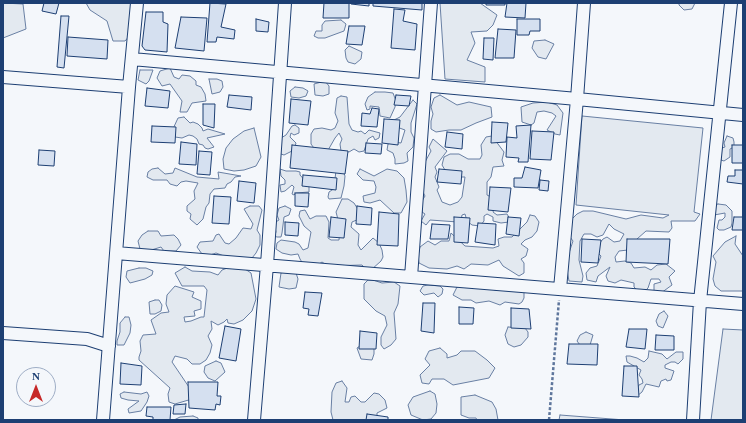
<!DOCTYPE html>
<html>
<head>
<meta charset="utf-8">
<style>
  body { margin:0 }
  #map { position:relative; width:746px; height:423px; overflow:hidden; background:#f4f7fb; font-family:"Times New Roman",serif }
  canvas { display:block }
  .frame { position:absolute; inset:0; border:4px solid #1d3f73; pointer-events:none }
  .north { position:absolute; left:16px; top:367px; width:40px; height:40px; box-sizing:border-box; background:#f4f7fb; border:1px solid #9eadc5; border-radius:50%; rotate:0deg; font-size:11px; font-weight:700; line-height:16px; text-align:center; color:#1d3f73 }
  .north::after { content:''; display:block; margin:auto; width:14px; height:18px; background:#c62828; clip-path:polygon(50% 0,100% 100%,50% 72%,0 100%) }
</style>
</head>
<body>
<div id="map">
<canvas width="746" height="423"></canvas>
<div class="frame"></div>
<div class="north">N</div>
</div>
<script>
const ctx = document.querySelector('canvas').getContext('2d');
ctx.lineJoin = 'round';
function fillPath(path, color) { ctx.fillStyle = color; ctx.fill(path, 'evenodd'); }
const poly = rows => new Path2D(rows.map(r => 'M' + r).join(''));
function trace(path, color, width, dash) { ctx.strokeStyle = color; ctx.lineWidth = width; ctx.lineCap = dash ? 'butt' : 'round'; ctx.setLineDash(dash || []); ctx.stroke(path); }
const green = poly([
  [3,3,23,4,26,29,3,38,3,3],
  [86,3,132,3,132,33,125,41,113,41,107,21,90,10,86,3],
  [440,3,480,3,497,15,493,25,487,31,471,32,475,43,467,60,485,67,485,82,445,79,440,3],
  [679,3,695,3,692,9,684,10,679,5,679,3],
  [341,20,346,24,344,31,325,38,318,38,314,36,316,31,322,31,322,25,325,21,341,20],
  [545,40,554,44,546,59,538,57,532,48,534,41,545,40],
  [349,46,362,52,361,59,355,64,348,62,346,58,345,50,349,46],
  [170,68,174,77,179,79,182,75,190,76,196,81,196,85,201,87,205,94,206,101,192,103,187,112,180,112,182,101,170,84,162,86,157,78,160,71,170,68],
  [140,70,153,70,149,81,146,84,138,80,140,70],
  [209,79,217,79,222,81,223,87,220,92,212,94,209,79],
  [325,81,329,86,329,94,323,96,315,95,314,84,325,81],
  [295,87,303,88,308,91,306,96,299,98,291,97,290,91,295,87],
  [375,92,385,92,393,93,396,101,395,107,390,118,380,116,379,107,370,106,370,109,367,110,365,104,368,97,375,92],
  [440,95,457,105,469,102,491,107,492,117,476,123,461,130,449,130,436,132,431,129,431,121,433,114,431,107,434,98,440,95],
  [341,96,347,97,349,124,352,130,358,132,361,131,365,134,369,130,380,133,379,138,375,140,373,136,368,139,364,151,359,152,354,149,349,152,341,151,340,144,342,139,339,133,335,138,327,152,316,151,311,144,311,134,314,129,322,128,331,130,335,128,338,121,335,113,337,98,341,96],
  [413,100,417,104,411,123,411,132,414,138,413,147,407,153,408,161,404,163,395,164,395,159,393,153,387,150,388,144,394,142,401,143,405,130,394,126,394,120,400,117,413,100],
  [547,102,557,105,563,113,560,135,555,134,547,130,556,116,552,113,544,111,537,112,534,123,531,125,522,122,521,107,533,103,547,102],
  [582,116,703,128,694,212,700,214,695,221,671,221,672,228,669,232,646,231,637,239,628,250,619,251,615,257,616,262,625,261,631,263,634,268,645,267,651,270,657,265,666,264,675,271,669,277,672,285,661,293,654,291,654,284,661,282,659,279,651,279,648,288,644,292,638,291,634,287,634,283,621,280,615,283,608,281,606,276,610,267,598,276,596,282,587,280,586,273,590,268,597,266,601,256,597,252,599,244,603,239,607,237,614,242,620,241,624,234,614,229,609,224,603,235,597,237,591,234,584,234,580,241,579,260,583,276,582,282,569,281,567,270,569,253,573,241,570,237,572,219,577,214,583,211,593,211,626,219,641,215,663,218,669,215,576,205,582,116],
  [184,117,190,123,193,122,198,124,202,128,203,131,208,129,225,134,207,138,214,147,208,149,205,148,203,145,199,144,197,139,193,136,189,135,182,138,175,137,172,131,178,118,184,117],
  [295,125,299,128,299,133,294,135,291,133,290,137,296,143,294,150,284,155,278,153,281,138,286,135,292,126,295,125],
  [254,128,261,157,256,166,244,170,234,171,224,169,223,159,226,148,233,139,244,131,254,128],
  [492,136,504,152,502,160,504,166,493,167,491,177,487,182,487,195,491,197,494,209,493,212,497,215,507,214,510,219,509,222,501,223,493,221,493,217,487,214,484,216,484,221,480,226,472,225,467,221,465,214,462,215,461,220,458,222,430,220,426,225,421,221,425,214,422,212,422,201,425,196,422,190,424,179,423,170,425,162,431,151,429,147,433,139,447,151,435,167,437,172,435,177,439,187,437,190,442,202,450,205,458,202,462,197,465,177,455,177,448,175,442,165,444,157,450,154,459,154,468,159,480,159,482,155,481,145,486,137,492,136],
  [727,136,733,138,734,142,734,147,730,149,730,157,724,161,721,160,719,149,725,147,724,143,727,136],
  [158,168,165,174,173,173,175,168,197,177,219,179,218,172,241,176,235,177,231,182,227,184,225,188,214,189,210,194,209,203,206,207,203,219,197,225,190,219,191,214,187,211,187,206,195,199,194,191,198,183,186,181,181,182,177,186,170,184,167,180,153,180,147,177,148,172,152,169,158,168],
  [280,169,286,171,296,171,300,172,300,175,309,185,309,192,296,193,294,195,292,194,294,187,292,185,285,191,281,192,280,185,285,184,285,180,281,176,280,169],
  [360,169,374,176,387,169,397,171,404,178,406,190,407,202,401,213,394,213,380,200,370,203,364,202,363,196,375,193,376,187,374,181,363,180,357,174,360,169],
  [336,171,343,171,345,176,344,186,341,198,329,199,328,197,329,192,335,188,334,186,336,171],
  [342,199,348,199,354,203,359,211,359,219,352,222,351,227,359,234,358,245,361,250,373,238,379,243,382,250,383,257,381,261,371,270,366,269,362,265,328,266,322,262,319,264,303,264,300,259,298,254,291,255,282,253,276,249,277,243,281,240,295,242,299,244,303,250,308,248,311,232,304,226,299,216,300,211,305,210,310,219,316,216,326,216,329,222,328,238,331,240,339,240,340,227,336,212,342,199],
  [718,204,726,205,732,211,732,223,731,227,724,230,719,230,717,228,719,220,722,220,725,217,725,213,714,215,715,205,718,204],
  [250,206,259,206,262,210,257,230,260,235,260,245,256,253,252,258,244,259,224,256,216,253,210,255,202,254,197,247,200,242,213,241,216,235,219,234,225,243,229,244,236,238,243,228,251,229,253,224,244,209,250,206],
  [285,206,291,209,289,215,284,217,282,233,281,237,277,237,274,236,276,232,274,223,279,220,277,215,279,208,285,206],
  [530,215,535,216,539,222,537,231,532,237,525,240,521,244,528,249,526,256,521,259,524,263,524,273,519,276,503,266,499,260,488,265,471,264,464,269,457,266,447,269,429,268,419,263,418,255,420,247,428,241,435,245,441,241,449,241,451,233,465,246,493,248,499,246,498,239,504,237,512,237,527,222,530,215],
  [148,231,158,231,161,236,174,235,178,239,181,245,176,251,164,251,161,247,148,251,140,249,138,241,142,235,148,231],
  [736,236,735,244,743,256,743,291,721,291,715,286,713,279,716,262,713,256,725,242,736,236],
  [185,267,192,271,210,272,218,275,222,270,230,267,242,267,251,273,256,299,252,311,243,320,234,324,228,323,227,319,224,322,218,325,211,321,212,329,208,336,212,345,210,353,206,360,200,364,192,364,187,359,175,356,172,362,193,393,192,399,175,404,169,402,168,394,170,388,139,360,139,357,141,351,140,341,143,335,156,334,151,320,161,313,169,312,166,304,167,295,175,286,194,292,192,297,201,301,201,309,194,311,195,316,184,317,185,322,191,321,201,317,204,317,207,290,204,286,182,286,175,273,185,267],
  [139,268,146,268,153,271,152,275,145,279,130,283,126,277,127,271,139,268],
  [288,271,296,273,298,279,296,288,289,289,279,287,281,273,288,271],
  [368,280,373,280,382,283,394,282,400,286,398,304,394,313,396,339,391,345,384,349,381,345,381,337,387,325,385,316,376,311,364,299,364,284,368,280],
  [428,285,440,286,443,289,442,294,438,297,434,293,424,295,420,291,423,286,428,285],
  [461,286,489,287,495,290,520,289,524,293,524,298,522,302,519,304,505,302,500,305,489,301,476,303,471,300,462,300,453,295,457,287,461,286],
  [155,300,159,300,162,305,161,311,155,314,150,314,149,302,155,300],
  [664,311,668,316,663,328,658,326,656,321,659,314,664,311],
  [125,317,129,317,131,325,130,333,124,345,117,345,117,341,120,332,120,323,125,317],
  [508,327,525,328,528,332,528,337,521,345,514,347,508,344,505,335,508,327],
  [723,329,743,330,743,420,711,420,723,329],
  [586,332,593,335,590,345,580,345,577,341,580,335,586,332],
  [363,344,374,344,374,354,372,360,361,359,357,348,363,344],
  [440,348,447,354,447,358,457,355,461,351,475,351,487,360,495,368,489,378,453,385,444,379,432,379,429,384,422,383,420,375,430,365,425,359,429,351,440,348],
  [649,351,662,354,667,359,676,352,683,352,683,359,678,364,675,362,671,362,665,365,665,368,674,371,671,380,667,381,666,379,661,381,659,387,646,384,642,392,637,396,636,390,639,385,643,383,642,379,639,375,641,370,627,362,626,356,630,356,637,358,644,362,648,358,649,351],
  [216,361,221,363,225,372,215,381,208,378,204,372,205,366,216,361],
  [342,381,347,388,345,402,349,402,351,397,355,396,361,402,365,402,374,393,379,394,385,400,387,408,377,413,377,420,333,420,331,412,332,392,336,383,342,381],
  [430,391,435,394,437,404,436,413,431,419,423,420,411,415,408,405,413,397,430,391],
  [124,392,141,394,147,392,149,396,147,402,141,411,129,413,128,409,139,401,128,400,121,398,120,394,124,392],
  [475,395,492,402,496,409,498,420,477,420,476,418,469,418,461,415,461,397,475,395],
  [560,415,625,420,559,420,560,415],
  [193,416,198,418,198,420,174,420,180,417,193,416]
]);
const building = poly([
  [44,3,59,3,56,14,42,11,44,3],
  [210,3,226,4,221,27,235,30,234,39,217,37,216,42,207,42,210,3],
  [324,3,349,3,349,18,323,18,324,3],
  [351,3,369,3,369,6,351,4,351,3],
  [373,3,422,3,422,10,373,6,373,3],
  [486,3,505,3,505,5,486,5,486,3],
  [507,3,526,3,525,18,505,17,507,3],
  [394,9,405,10,403,21,417,24,415,50,391,48,394,9],
  [146,12,163,12,163,22,168,24,167,52,145,50,142,46,146,12],
  [61,16,69,16,64,68,57,67,61,16],
  [181,17,207,18,204,51,175,48,181,17],
  [256,19,269,22,268,32,256,31,256,19],
  [517,19,540,19,540,31,530,31,529,35,517,35,517,19],
  [349,26,365,26,362,45,346,44,349,26],
  [498,29,516,30,514,58,495,58,498,29],
  [68,37,108,40,107,59,67,56,68,37],
  [484,38,494,38,493,60,483,59,484,38],
  [147,88,170,91,168,108,145,106,147,88],
  [229,95,252,97,251,110,227,107,229,95],
  [396,95,411,96,409,106,394,105,396,95],
  [291,99,311,101,308,125,289,123,291,99],
  [203,104,215,104,214,128,203,125,203,104],
  [372,108,379,109,377,127,361,126,362,113,370,114,372,108],
  [384,119,400,120,398,145,382,143,384,119],
  [492,122,508,123,506,142,491,143,492,122],
  [531,125,528,162,518,162,519,158,506,157,507,137,517,138,516,126,531,125],
  [152,126,176,127,175,143,151,142,152,126],
  [532,131,554,132,551,160,530,159,532,131],
  [447,132,463,134,462,149,445,147,447,132],
  [181,142,197,144,196,165,179,164,181,142],
  [366,143,382,144,381,154,365,153,366,143],
  [292,145,348,151,345,174,290,168,292,145],
  [732,145,743,145,743,163,732,163,732,145],
  [39,150,55,151,54,166,38,165,39,150],
  [199,151,212,152,210,175,197,174,199,151],
  [525,167,541,170,538,188,514,187,514,178,522,178,525,167],
  [439,169,462,171,461,184,437,182,439,169],
  [735,170,743,170,743,184,727,182,728,176,735,176,735,170],
  [303,175,337,178,336,190,302,186,303,175],
  [540,180,549,181,548,191,539,190,540,180],
  [239,181,256,183,254,203,237,201,239,181],
  [490,187,511,188,508,212,488,210,490,187],
  [295,193,309,193,308,207,295,206,295,193],
  [214,196,231,197,229,224,212,223,214,196],
  [357,206,372,208,371,225,356,224,357,206],
  [379,212,399,214,398,246,377,245,379,212],
  [331,217,346,219,344,238,329,237,331,217],
  [454,217,470,218,468,243,454,242,454,217],
  [508,217,521,218,519,236,506,234,508,217],
  [734,217,743,217,743,230,732,230,734,217],
  [285,222,299,223,298,236,285,235,285,222],
  [478,223,496,224,495,245,475,242,478,223],
  [432,224,450,225,448,239,430,239,432,224],
  [582,239,601,240,598,263,581,262,582,239],
  [627,239,670,239,668,264,626,262,627,239],
  [305,292,322,293,318,316,308,315,309,309,303,308,305,292],
  [423,303,435,303,434,333,421,331,423,303],
  [459,307,474,308,473,324,459,324,459,307],
  [511,308,529,309,531,329,511,328,511,308],
  [225,326,241,329,236,361,219,358,225,326],
  [629,329,647,329,645,349,626,347,629,329],
  [360,331,377,333,376,349,359,349,360,331],
  [656,335,674,336,674,350,655,350,656,335],
  [569,344,598,344,597,365,567,364,569,344],
  [121,363,142,366,141,385,120,384,121,363],
  [624,366,637,366,639,397,622,396,624,366],
  [188,382,218,382,217,396,221,396,220,405,216,404,215,410,189,408,188,382],
  [186,404,185,414,173,414,174,405,186,404],
  [147,407,171,407,170,420,153,420,153,417,146,416,147,407],
  [367,414,388,417,388,420,366,420,367,414]
]);
const path = poly([
  [549,420,559,300]
]);
const street = poly([
  [132,59,577,99,743,115],
  [3,77,129,87],
  [116,253,743,304],
  [411,277,431,3],
  [560,289,577,99,584,3],
  [3,333,87,339,109,346],
  [103,420,129,87,137,3],
  [254,420,267,265,285,3],
  [693,420,700,301,731,3]
]);
fillPath(green, '#e3e9f0');
trace(green, '#687fa3', 1);
fillPath(building, '#d5e0f0');
trace(building, '#1d3f73', 1);
trace(street, '#1d3f73', 14);
trace(path, '#5e769c', 2.5, [3, 2]);
trace(street, '#f4f7fb', 12);
</script>
</body>
</html>
